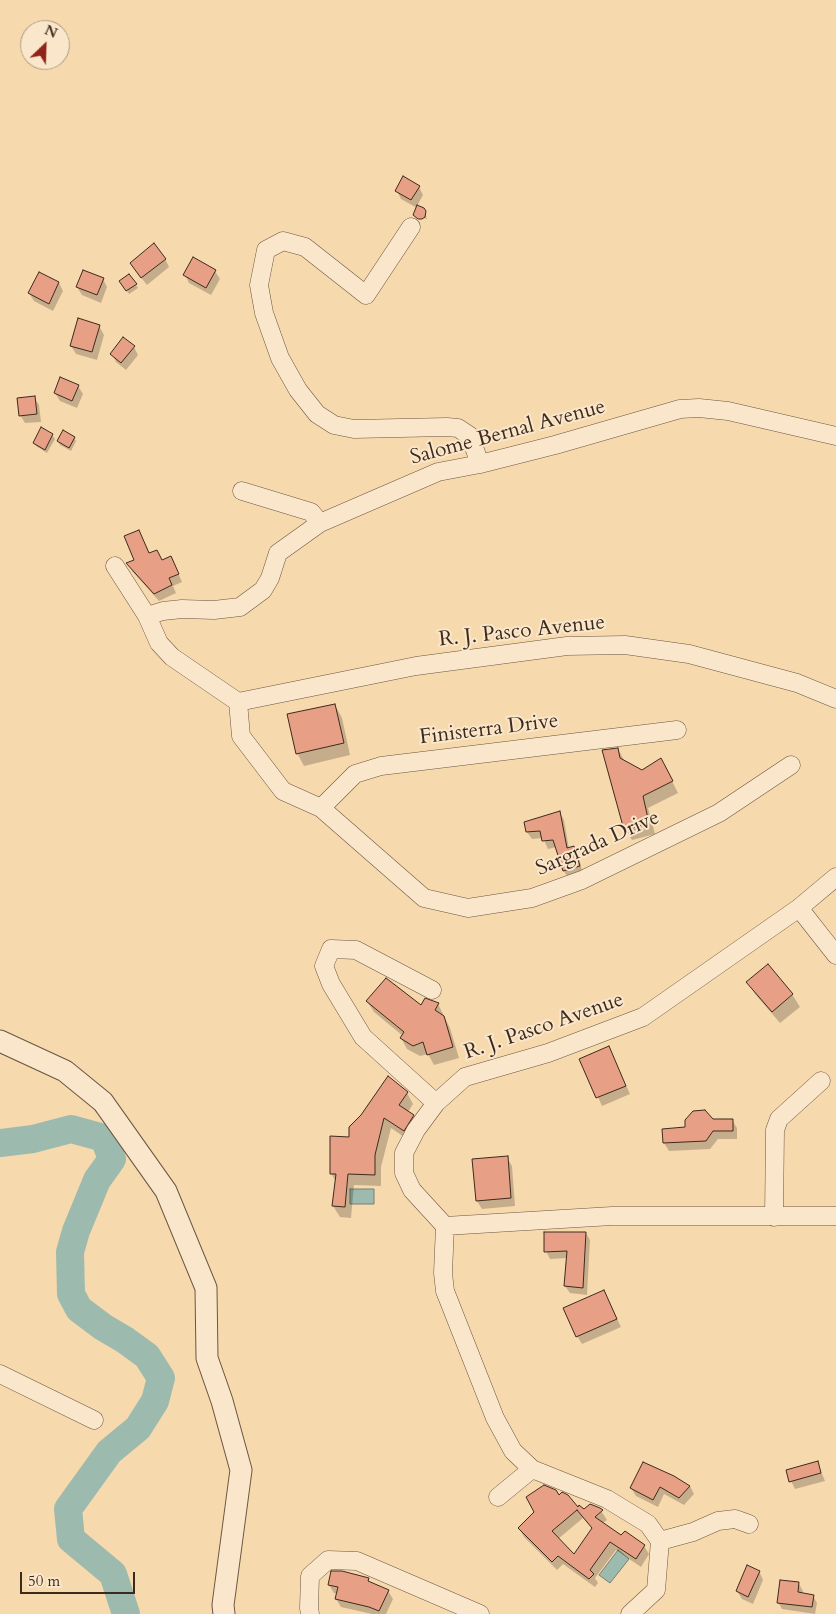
<!DOCTYPE html>
<html>
<head>
<meta charset="utf-8">
<style>
  body { margin:0 }
  #map { position:relative; width:836px; height:1614px; overflow:hidden; background:#f7d9ae; font-family:Cardo,serif }
  canvas { display:block }
  .north { position:absolute; left:20px; top:20px; width:50px; height:50px; box-sizing:border-box; background:#fae6ca; border:1px solid #ae9b85; border-radius:50%; rotate:24deg; font-size:14px; font-weight:700; line-height:20px; text-align:center; color:#3c2a1d }
  .north::after { content:''; display:block; margin:auto; width:18px; height:22px; background:#8f2418; clip-path:polygon(50% 0,100% 100%,50% 72%,0 100%) }
  .scale { position:absolute; left:20px; top:1572px; width:115px; height:22px; box-sizing:border-box; border:2px solid #3c2a1d; border-top:0; padding-left:6px; font-size:15px; line-height:18px; white-space:nowrap; color:#3c2a1d; -webkit-text-stroke:4px #fae6ca; paint-order:stroke }
</style>
</head>
<body>
<div id="map">
<canvas width="836" height="1614"></canvas>
<div class="north">N</div>
<div class="scale">50 m</div>
</div>
<script>
const ctx = document.querySelector('canvas').getContext('2d');
ctx.lineJoin = 'round';
function fillPath(path, color) { ctx.fillStyle = color; ctx.fill(path, 'evenodd'); }
const poly = rows => new Path2D(rows.map(r => 'M' + r).join(''));
function trace(path, color, width, dash) { ctx.strokeStyle = color; ctx.lineWidth = width; ctx.lineCap = dash ? 'butt' : 'round'; ctx.setLineDash(dash || []); ctx.stroke(path); }
function write(font, color, halo, rows, align = 'center') {
  ctx.font = font + ' Cardo,serif'; ctx.lineWidth = 4; ctx.setLineDash([]); ctx.textBaseline = 'middle'; ctx.strokeStyle = halo; ctx.fillStyle = color; for (const [text, x, y, turn = 0] of rows) {
    ctx.save(); ctx.translate(x, y); ctx.rotate((+turn || 0) * Math.PI / 180); ctx.textAlign = isNaN(turn) ? turn : align; if (halo) ctx.strokeText(text, 0, 0); ctx.fillText(text, 0, 0); ctx.restore();
  }
}
const water = poly([
  [350,1189,374,1189,374,1204,350,1204,350,1189],
  [618,1550,629,1559,610,1583,599,1575,618,1550]
]);
const shadow = poly([
  [419,187,423,195,417,206,425,213,427,219,416,216,417,208,401,199,397,191],
  [165,259,169,267,147,285,136,271],
  [193,259,215,271,220,279,211,295,189,283,185,275],
  [39,274,59,283,63,291,53,311,34,301,29,293],
  [103,279,107,287,101,303,82,295,77,287],
  [123,285,136,285,138,288,129,294],
  [99,326,104,335,97,360,76,354,71,346],
  [134,347,138,355,126,370,116,362,112,354],
  [78,386,83,394,77,408,60,401,55,393],
  [34,397,39,405,41,422,25,423,20,415],
  [52,435,55,439,47,453,36,446,34,443],
  [74,437,76,441,71,451,60,445,58,441],
  [139,531,150,555,175,566,182,582,173,586,176,593,159,601,132,571,128,563,135,560],
  [335,705,342,718,350,755,304,766,297,753],
  [618,749,624,760,642,771,667,771,678,793,648,808,655,834,632,840,625,829],
  [560,813,564,820,569,849,573,848,578,855,583,874,568,878,564,871,557,847,548,849,543,838,532,839,527,832],
  [748,982,792,994,800,1007,780,1023,755,994],
  [367,1001,421,1007,438,1004,450,1028,459,1058,434,1065,428,1054,420,1056,407,1049,401,1038,403,1036,374,1012],
  [609,1048,630,1094,602,1106,581,1059],
  [407,1093,413,1104,408,1112,413,1116,419,1127,410,1141,391,1128,381,1167,381,1186,354,1185,351,1218,340,1217,333,1206,336,1182,331,1173,350,1138],
  [713,1120,732,1120,737,1128,737,1139,718,1139,710,1149,669,1151,664,1143,687,1128],
  [507,1158,512,1166,515,1206,482,1209,477,1201],
  [586,1233,590,1240,587,1295,570,1293,565,1286,568,1258,550,1259,546,1251],
  [604,1292,621,1327,582,1344,577,1336],
  [817,1462,825,1481,795,1489,791,1481],
  [644,1463,690,1486,694,1494,684,1505,664,1494,658,1507,636,1496,631,1488],
  [559,1497,578,1508,584,1510,600,1509,607,1520,603,1523,622,1537,644,1546,649,1554,641,1567,616,1550,595,1578,598,1583,595,1587,563,1564,557,1570,524,1537,519,1528],
  [583,1518,593,1529,574,1555,558,1539],
  [759,1571,763,1580,753,1604,742,1599,737,1591],
  [368,1579,370,1583,388,1591,393,1599,386,1614,372,1614,341,1607,336,1599,337,1594,334,1593,329,1585],
  [799,1584,803,1591,802,1594,813,1596,817,1603,815,1614,782,1609,778,1602]
]);
const river = poly([
  [0,1143,33,1139,71,1129,104,1138,112,1159,97,1180,76,1231,70,1252,71,1294,79,1309,103,1327,125,1340,147,1356,161,1378,155,1401,138,1428,109,1452,68,1509,71,1539,113,1574,126,1614]
]);
const building = poly([
  [403,176,420,186,411,200,395,191,403,176],
  [417,205,424,208,426,211,425,217,422,219,418,219,413,215,417,205],
  [154,243,166,259,141,278,130,263,154,243],
  [193,257,216,270,206,288,183,275,193,257],
  [83,270,104,278,97,295,76,287,83,270],
  [39,272,59,282,49,304,28,293,39,272],
  [129,274,137,284,126,291,119,281,129,274],
  [78,318,100,325,92,352,70,346,78,318],
  [123,337,135,346,121,363,110,354,123,337],
  [60,377,79,385,72,401,54,393,60,377],
  [35,396,37,414,19,416,17,398,35,396],
  [41,427,53,434,45,450,33,443,41,427],
  [63,430,75,437,69,448,57,441,63,430],
  [139,530,149,553,157,550,162,560,171,556,179,574,169,578,172,585,154,594,126,563,134,560,124,536,139,530],
  [335,704,344,743,296,754,287,714,335,704],
  [618,748,620,758,642,770,661,758,673,781,643,796,649,823,624,830,602,750,618,748],
  [560,811,567,848,574,846,580,866,563,871,553,840,542,841,540,831,526,832,524,822,560,811],
  [768,964,793,994,772,1012,746,982,768,964],
  [386,978,421,1005,425,998,439,1003,435,1010,444,1016,453,1047,427,1055,423,1042,413,1046,400,1038,404,1032,366,1001,386,978],
  [609,1046,626,1086,596,1098,579,1059,609,1046],
  [388,1076,408,1092,399,1105,414,1115,404,1131,384,1118,375,1155,375,1175,348,1174,345,1207,332,1206,336,1174,330,1174,330,1136,349,1137,349,1127,361,1115,388,1076],
  [705,1110,713,1119,733,1119,733,1131,713,1131,706,1141,663,1143,662,1129,685,1127,685,1120,693,1111,705,1110],
  [508,1156,511,1198,476,1201,472,1159,508,1156],
  [544,1232,586,1232,583,1288,564,1286,567,1251,544,1252,544,1232],
  [604,1290,617,1319,576,1337,563,1308,604,1290],
  [818,1461,821,1473,789,1482,786,1470,818,1461],
  [643,1462,674,1476,690,1486,679,1498,660,1487,653,1500,630,1488,643,1462],
  [544,1485,556,1490,559,1495,562,1492,568,1495,578,1507,579,1505,584,1509,590,1504,600,1508,603,1510,595,1517,621,1535,625,1531,645,1545,636,1559,610,1542,590,1570,594,1574,589,1579,558,1556,552,1562,518,1528,534,1512,526,1497,544,1485],
  [577,1510,592,1528,574,1554,552,1531,577,1510],
  [747,1565,760,1571,748,1597,736,1591,747,1565],
  [331,1571,342,1571,369,1578,368,1581,389,1590,379,1611,369,1607,335,1599,338,1587,328,1585,331,1571],
  [780,1580,799,1582,798,1592,814,1595,812,1607,777,1603,780,1580]
]);
const minor = poly([
  [411,227,366,295,305,247,283,241,266,250,259,285,264,313,280,358,298,390,317,414,334,425,354,429,447,427,458,428,470,436,480,464],
  [242,491,311,512,320,523],
  [115,566,147,616,159,643,172,657,238,702],
  [147,616,163,611,182,609,214,610,240,607,263,590,270,578,278,553,320,523,438,472,480,464,555,445,680,409,699,408,728,411,836,436],
  [238,702,241,736,283,791,321,808,424,898,468,908,532,898,582,880,719,813,791,765],
  [238,702,416,666,567,646,625,645,689,654,797,683,836,699],
  [321,808,355,774,381,766,677,730],
  [799,908,836,955],
  [432,990,356,950,331,949,324,966,331,984,363,1037,436,1103],
  [774,1217,775,1130,779,1119,821,1081],
  [445,1226,412,1190,404,1173,404,1153,416,1130,436,1103,465,1077,548,1053,643,1017,799,908,836,877],
  [445,1226,443,1273,445,1291,495,1418,513,1451,532,1469,607,1499,648,1524,660,1541,656,1590,630,1614],
  [445,1226,612,1216,836,1216],
  [0,1374,94,1420],
  [498,1497,532,1469],
  [660,1541,693,1532,718,1521,735,1519,749,1524],
  [310,1614,309,1608,310,1576,328,1560,357,1561,480,1614]
]);
const tertiary = poly([
  [0,1041,65,1071,103,1102,166,1191,206,1288,207,1358,222,1401,241,1470,223,1605,224,1614]
]);
const streetNames = [
  ["Salome Bernal Avenue",508,433,-15],
  ["R. J. Pasco Avenue",522,632,-6],
  ["Finisterra Drive",489,730,-7],
  ["Sargrada Drive",598,844,-24],
  ["R. J. Pasco Avenue",544,1027,-19]
];
fillPath(water, '#9dbaaf');
trace(water, '#768075', 1);
fillPath(shadow, '#0003');
trace(river, '#9dbaaf', 28);
fillPath(building, '#e7a086');
trace(building, '#3c2a1d', 1);
trace(minor, '#6b5641', 19);
trace(tertiary, '#6b5641', 23);
trace(minor, '#fae6ca', 18);
trace(tertiary, '#fae6ca', 21);
write('21px', '#3c2a1d', '#fae6ca', streetNames);
</script>
</body>
</html>
